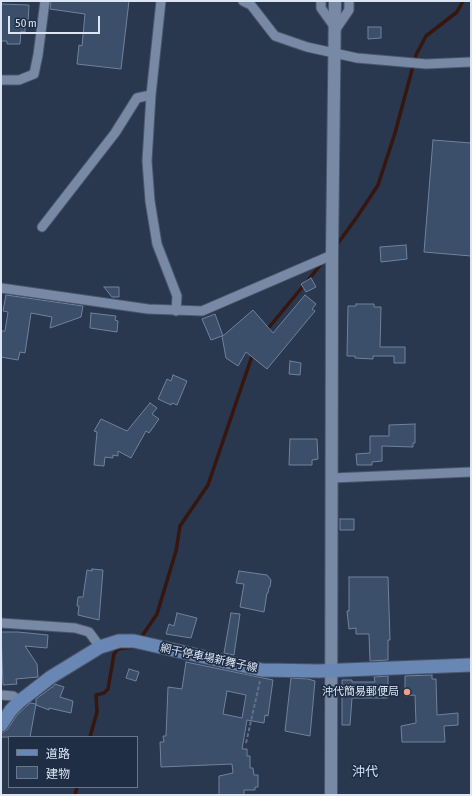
<!DOCTYPE html>
<html>
<head>
<meta charset="utf-8">
<style>
  body { margin:0 }
  #map { position:relative; width:472px; height:796px; overflow:hidden; background:#29384f; font-family:"Asap Condensed","Noto Sans JP",sans-serif }
  canvas { display:block }
  .frame { position:absolute; inset:0; border:2px solid #dbe5f4; pointer-events:none }
  .legend { position:absolute; left:8px; top:736px; width:130px; height:52px; box-sizing:border-box; background:#1f2e44; border:1px solid #6a778a; margin:0; padding:5px 7px; list-style:none; font-size:12px; color:#dbe5f4 }
  .legend li { display:flex; align-items:center; gap:8px; height:20px }
  .legend b { width:20px; border:1px solid #6a778a }
  .scale { position:absolute; left:8px; top:16px; width:92px; height:18px; box-sizing:border-box; border:2px solid #dbe5f4; border-top:0; padding-left:5px; font-size:12px; line-height:14px; white-space:nowrap; color:#dbe5f4; -webkit-text-stroke:3px #1f2e44; paint-order:stroke }
</style>
</head>
<body>
<div id="map">
<canvas width="472" height="796"></canvas>
<div class="frame"></div>
<ul class="legend">
<li><b style="height:5px;background:#6987b4"></b>道路</li>
<li><b style="height:11px;background:#3b4e6a"></b>建物</li>
</ul>
<div class="scale">50 m</div>
</div>
<script>
const ctx = document.querySelector('canvas').getContext('2d');
ctx.lineJoin = 'round';
const poly = rows => new Path2D(rows.map(r => 'M' + r).join(''));
function trace(path, color, width, dash) { ctx.strokeStyle = color; ctx.lineWidth = width; ctx.lineCap = dash ? 'butt' : 'round'; ctx.setLineDash(dash || []); ctx.stroke(path); }
function fillPath(path, color) { ctx.fillStyle = color; ctx.fill(path, 'evenodd'); }
function write(font, color, halo, rows, align = 'center') {
  ctx.font = font + ' "Asap Condensed","Noto Sans JP",sans-serif'; ctx.lineWidth = 3.5; ctx.setLineDash([]); ctx.textBaseline = 'middle'; ctx.strokeStyle = halo; ctx.fillStyle = color; for (const [text, x, y, turn = 0] of rows) {
    ctx.save(); ctx.translate(x, y); ctx.rotate((+turn || 0) * Math.PI / 180); ctx.textAlign = isNaN(turn) ? turn : align; if (halo) ctx.strokeText(text, 0, 0); ctx.fillText(text, 0, 0); ctx.restore();
  }
}
const stream = poly([
  [336,246,357,217,378,185,395,133,416,55,426,36,457,12,463,1],
  [266,331,323,262],
  [140,639,157,614,176,551,180,526,208,485,253,353],
  [90,737,97,712,96,695,104,693,108,689,114,654,118,649,133,647],
  [75,795,77,787]
]);
const building = poly([
  [51,1,129,1,121,69,77,64,79,45,82,46,85,14,50,9,51,1],
  [1,4,29,5,28,24,25,24,25,32,21,31,20,44,7,44,7,41,1,41,1,4],
  [368,27,381,27,381,38,368,39,368,27],
  [433,140,471,143,471,256,424,252,433,140],
  [406,245,407,259,381,262,380,247,406,245],
  [311,278,316,287,306,292,301,284,311,278],
  [104,287,119,287,119,297,112,297,104,287],
  [6,295,83,306,81,317,50,328,52,317,31,313,25,353,20,352,18,360,1,357,1,331,5,331,8,312,3,311,6,295],
  [305,295,316,304,312,309,315,311,267,369,246,352,238,366,226,358,222,336,211,340,202,319,215,314,223,336,253,310,273,333,305,295],
  [356,304,374,304,374,307,381,307,380,347,405,347,405,363,394,363,394,356,373,356,373,359,355,358,355,356,347,356,348,306,356,306,356,304],
  [91,313,116,316,115,320,118,321,117,332,90,328,91,313],
  [290,361,301,363,300,375,289,374,290,361],
  [173,375,187,381,177,405,172,403,171,405,158,399,167,379,171,381,173,375],
  [150,403,157,408,152,414,159,419,149,433,146,431,131,458,118,451,118,456,113,455,113,458,105,457,104,466,94,465,97,432,94,431,101,419,127,431,150,403],
  [415,424,415,443,413,443,413,447,382,446,382,461,372,462,372,465,357,465,356,454,370,453,370,436,389,436,389,425,415,424],
  [290,439,317,439,318,459,312,460,312,465,289,465,290,439],
  [340,519,354,519,354,530,340,530,340,519],
  [92,569,103,570,99,620,78,615,79,606,77,606,78,597,83,597,87,570,92,571,92,569],
  [239,571,267,575,271,580,270,587,269,587,268,593,267,593,264,612,240,607,244,584,236,583,239,571],
  [349,577,388,577,390,640,388,640,388,660,370,661,369,634,356,634,356,628,349,629,347,611,349,611,349,577],
  [177,613,197,618,191,638,166,634,169,624,174,626,177,613],
  [231,613,240,614,234,655,224,653,231,613],
  [1,632,18,632,48,635,47,648,25,646,37,664,38,677,16,679,17,684,3,685,1,632],
  [186,662,273,680,268,716,265,715,264,723,247,720,242,749,247,749,247,756,250,756,250,768,253,768,254,775,258,775,258,787,255,787,255,790,244,790,244,795,219,795,219,776,233,773,232,764,161,767,160,742,164,742,163,736,166,736,168,687,182,689,186,662],
  [227,691,246,695,242,718,223,714,227,691],
  [129,669,139,672,136,681,126,678,129,669],
  [432,675,432,679,436,679,437,715,458,713,458,725,444,726,445,742,402,742,401,726,416,723,415,695,405,696,405,676,432,675],
  [388,676,388,698,352,698,350,725,342,725,342,680,352,680,352,682,375,682,374,677,388,676],
  [291,678,308,679,315,681,310,736,285,731,291,678],
  [55,684,64,687,60,697,73,701,71,713,49,708,49,710,36,705,36,699,52,687,53,687,55,684],
  [30,703,36,704,30,737,1,737,1,733,7,730,17,715,30,703]
]);
const path = poly([
  [246,743,260,681]
]);
const minor = poly([
  [161,1,151,95,147,161,150,201,157,244,177,296,176,311],
  [243,1,251,5,275,36,307,47,357,58,426,64,471,62],
  [321,1,321,8,336,29,349,10,349,1],
  [1,80,19,80,34,74,38,55,45,1],
  [42,227,115,133,137,98,151,95],
  [1,288,148,309,202,311,332,255],
  [333,478,471,472],
  [1,623,75,628,89,632,100,647],
  [1,695,13,696,20,701]
]);
const tertiary = poly([
  [331,795,332,255,335,1]
]);
const secondary = poly([
  [1,725,11,710,20,701,51,677,100,647,119,641,134,641,262,670,319,671,471,665]
]);
const markers = [
  [407,692,4,"#f49e86"]
];
const streetNames = [
  ["網干停車場新舞子線",209,658,12]
];
const poiNames = [
  ["沖代簡易郵便局",399,692]
];
const quarterNames = [
  ["沖代",365,772]
];
trace(stream, '#36160d', 3.5);
fillPath(building, '#3b4e6a');
trace(building, '#70829c', 1);
trace(minor, '#4a566a', 11);
trace(tertiary, '#4a566a', 14);
trace(secondary, '#4a566a', 15);
trace(path, '#627084', 2, [4, 2]);
trace(minor, '#7789a4', 9);
trace(tertiary, '#7789a4', 12);
trace(secondary, '#6987b4', 13);
for (const [x, y, r, color] of markers) { const dot = new Path2D(); dot.arc(x, y, r, 0, 2 * Math.PI); ctx.fillStyle = color; ctx.fill(dot); trace(dot, '#1f2e44', 1.5); }
write('11px', '#dbe5f4', '#1f2e44', streetNames);
write('11px', '#dbe5f4', '#1f2e44', poiNames, 'right');
write('13px', '#d5e5fc', '#1f2e44', quarterNames);
</script>
</body>
</html>
